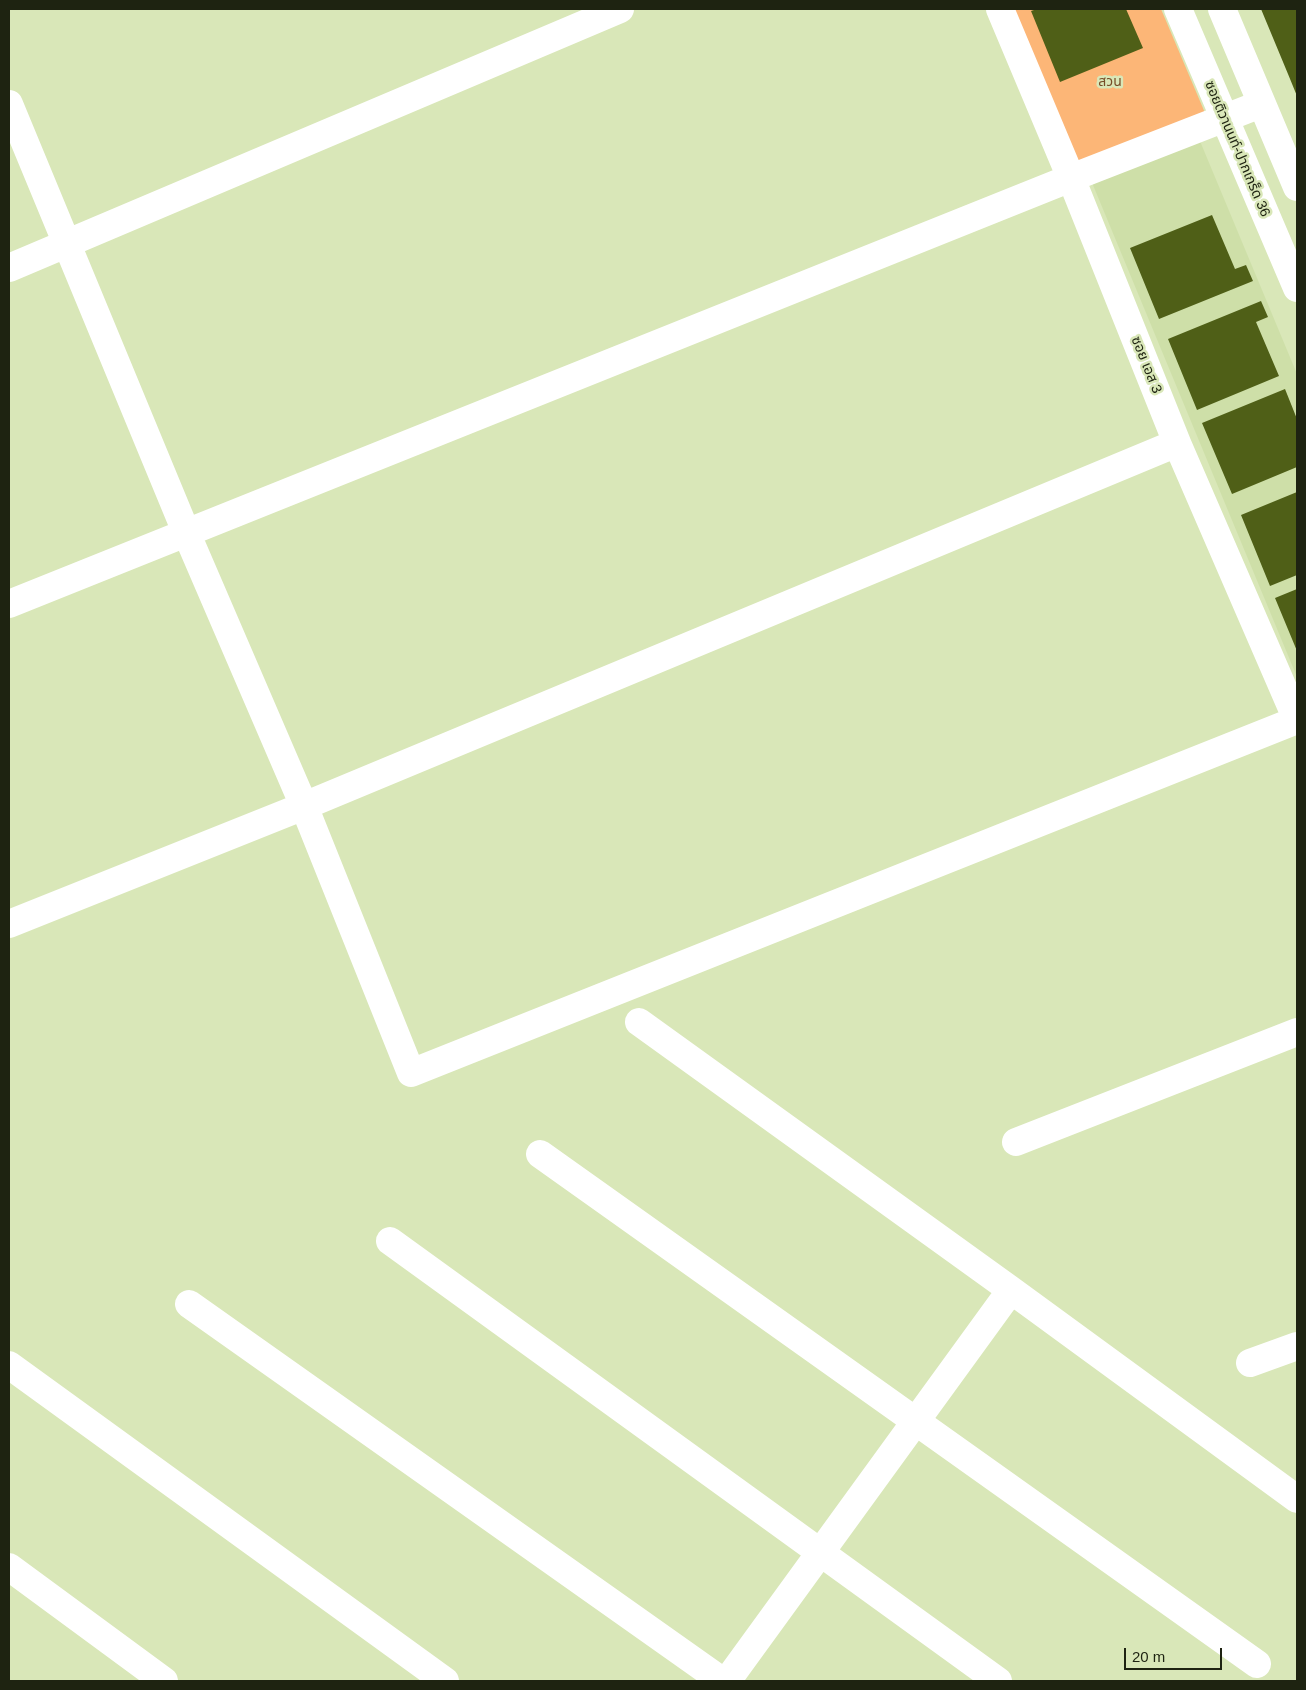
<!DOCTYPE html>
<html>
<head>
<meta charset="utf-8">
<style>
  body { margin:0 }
  #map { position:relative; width:1306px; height:1690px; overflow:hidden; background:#d9e7b8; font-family:Helvetica,sans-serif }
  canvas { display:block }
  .frame { position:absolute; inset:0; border:10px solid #1e2311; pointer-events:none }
  .scale { position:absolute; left:1124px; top:1648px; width:98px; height:22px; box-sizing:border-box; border:2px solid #1e2311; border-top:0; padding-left:6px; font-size:15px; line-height:18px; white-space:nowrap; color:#1e2311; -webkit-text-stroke:4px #d9e7b8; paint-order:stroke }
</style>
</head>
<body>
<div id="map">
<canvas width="1306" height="1690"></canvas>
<div class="frame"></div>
<div class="scale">20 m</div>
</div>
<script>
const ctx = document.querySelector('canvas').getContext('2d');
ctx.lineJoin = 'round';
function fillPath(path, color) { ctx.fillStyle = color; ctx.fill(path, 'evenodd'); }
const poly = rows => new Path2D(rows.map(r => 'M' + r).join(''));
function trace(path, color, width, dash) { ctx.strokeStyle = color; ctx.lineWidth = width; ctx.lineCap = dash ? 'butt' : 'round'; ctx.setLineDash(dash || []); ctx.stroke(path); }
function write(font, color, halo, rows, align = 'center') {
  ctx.font = font + ' Helvetica,"Noto Sans Thai",sans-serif'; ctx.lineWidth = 5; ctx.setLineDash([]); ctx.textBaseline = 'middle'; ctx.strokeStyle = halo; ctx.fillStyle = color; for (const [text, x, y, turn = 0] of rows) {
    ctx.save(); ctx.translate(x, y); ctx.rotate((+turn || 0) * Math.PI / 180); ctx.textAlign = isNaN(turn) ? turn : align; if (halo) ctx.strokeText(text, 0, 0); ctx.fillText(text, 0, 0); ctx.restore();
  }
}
const built = poly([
  [1020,9,1145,9,1297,374,1297,677]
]);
const green = poly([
  [1001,9,1161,9,1208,120,1071,178]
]);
const building = poly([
  [1037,9,1126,9,1143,48,1060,82,1031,11],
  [1261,9,1297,9,1297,96,1288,74],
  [1212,215,1235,269,1246,265,1253,281,1159,319,1130,248],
  [1261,301,1268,317,1256,322,1279,376,1197,410,1168,339],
  [1285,389,1297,419,1297,467,1232,494,1202,423],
  [1297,492,1297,575,1270,586,1241,515],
  [1297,589,1297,651,1275,598]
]);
const street = poly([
  [1000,9,1071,178,1177,443,1297,720],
  [9,104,186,532,304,806,411,1073,1297,720],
  [9,268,620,9],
  [9,604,1071,178,1261,104],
  [9,924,304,806,1177,443],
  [639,1022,1011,1290,1297,1499],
  [1016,1142,1297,1032],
  [540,1154,1257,1664],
  [390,1241,998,1681],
  [189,1304,722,1681],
  [1250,1363,1297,1346],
  [9,1365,445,1681],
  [9,1567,164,1681],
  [727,1681,1011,1290]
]);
const secondary = poly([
  [1178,9,1297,288],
  [1222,9,1297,187]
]);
const parkNames = [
  ["สวน",1110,82]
];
const streetNames = [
  ["ซอยติวานนท์-ปากเกร็ด 36",1237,149,67],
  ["ซอย เอส 3",1146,365,68]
];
fillPath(built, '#cedfa8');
fillPath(green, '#fcb677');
fillPath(building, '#4f5f17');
trace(street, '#fff', 28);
trace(secondary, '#fff', 28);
write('14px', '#774d28', '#d9e7b8', parkNames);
write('14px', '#1e2311', '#d9e7b8', streetNames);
</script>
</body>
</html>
